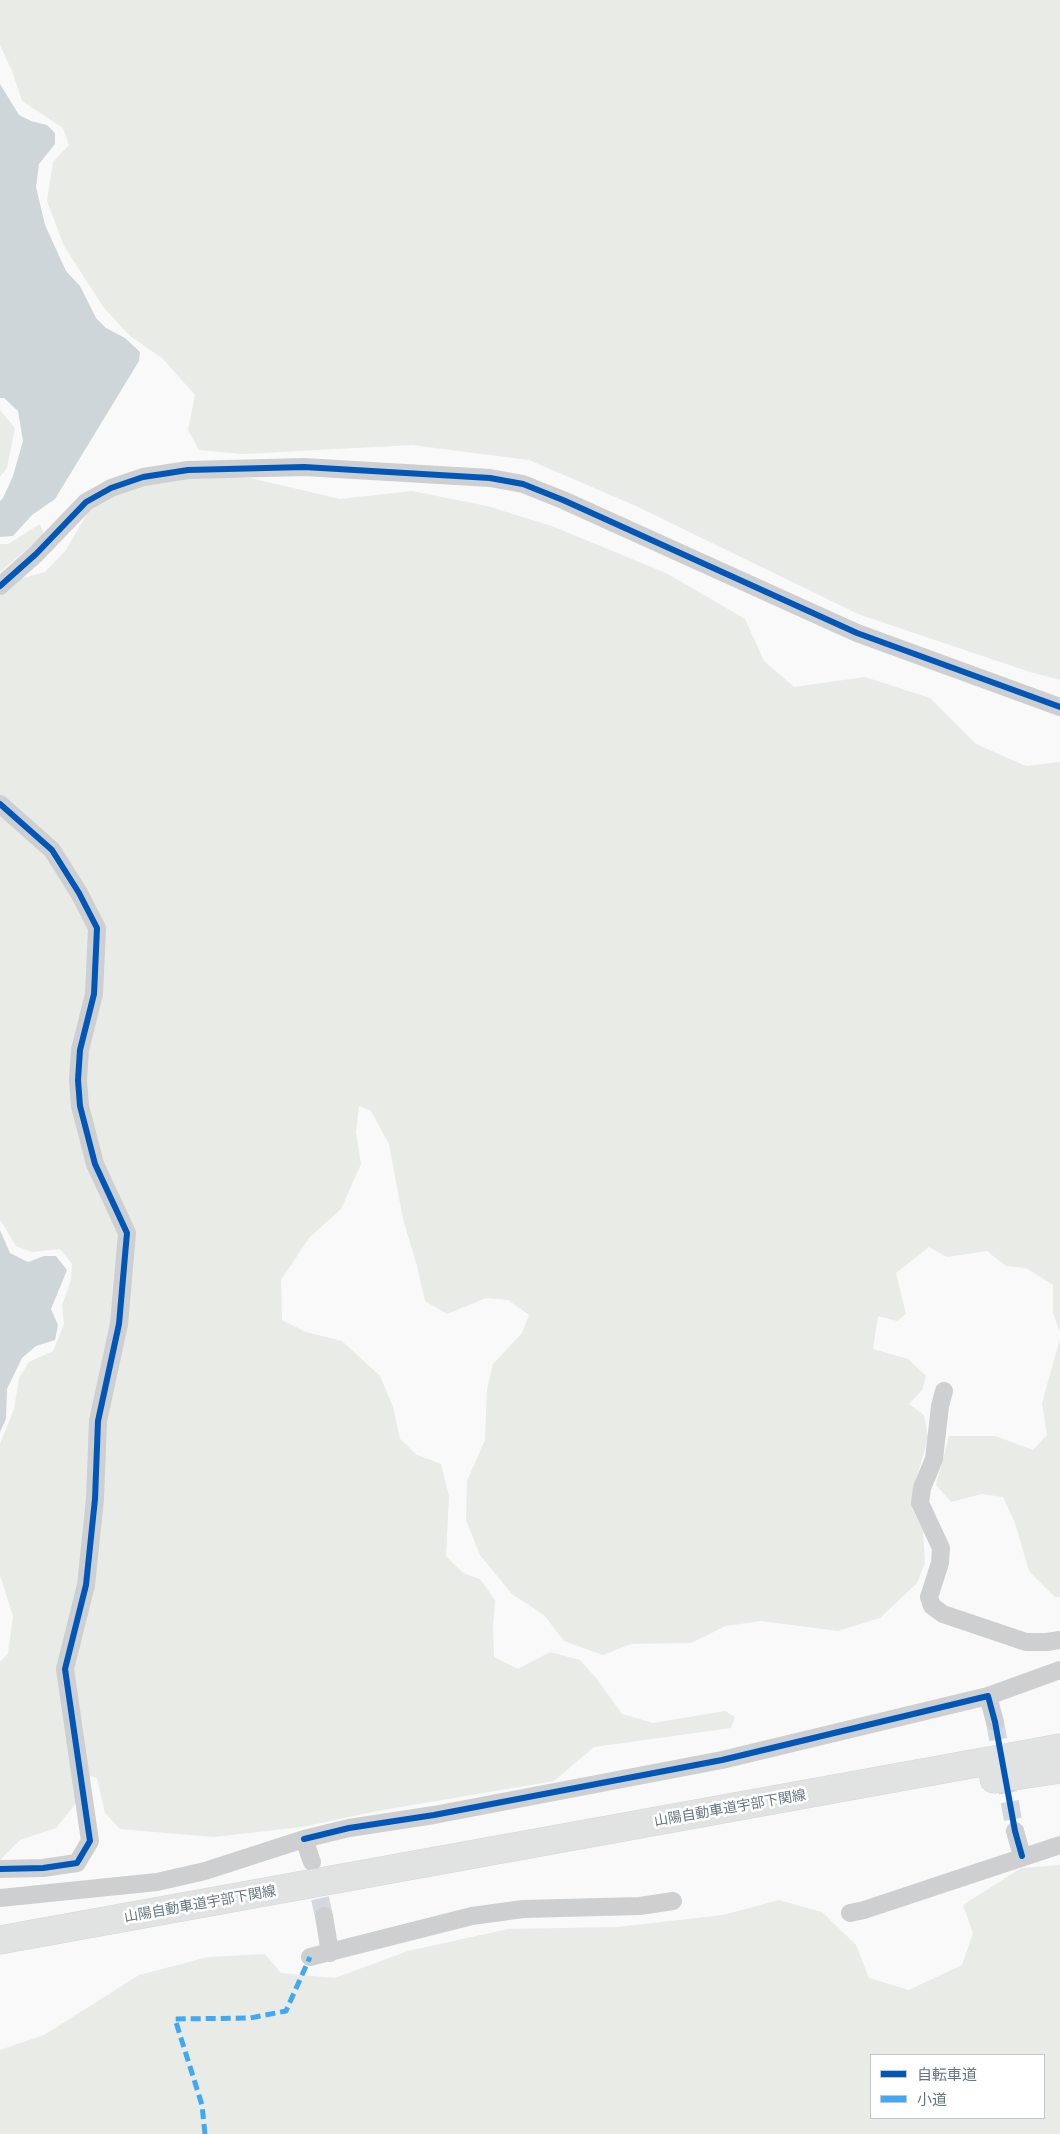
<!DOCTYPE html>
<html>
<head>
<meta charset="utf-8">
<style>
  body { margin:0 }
  #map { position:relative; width:1060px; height:2134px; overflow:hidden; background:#f9f9f9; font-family:"Golos Text","Noto Sans JP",sans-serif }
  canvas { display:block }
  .legend { position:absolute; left:870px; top:2054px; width:175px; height:65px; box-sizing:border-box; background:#fff; border:1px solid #c1c8cd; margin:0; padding:6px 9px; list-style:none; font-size:15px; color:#657683 }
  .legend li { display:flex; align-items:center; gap:10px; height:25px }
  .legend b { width:25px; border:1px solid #c1c8cd }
</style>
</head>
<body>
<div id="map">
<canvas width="1060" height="2134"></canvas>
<ul class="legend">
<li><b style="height:6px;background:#0057b8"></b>自転車道</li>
<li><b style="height:6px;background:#3fa9f5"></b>小道</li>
</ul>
</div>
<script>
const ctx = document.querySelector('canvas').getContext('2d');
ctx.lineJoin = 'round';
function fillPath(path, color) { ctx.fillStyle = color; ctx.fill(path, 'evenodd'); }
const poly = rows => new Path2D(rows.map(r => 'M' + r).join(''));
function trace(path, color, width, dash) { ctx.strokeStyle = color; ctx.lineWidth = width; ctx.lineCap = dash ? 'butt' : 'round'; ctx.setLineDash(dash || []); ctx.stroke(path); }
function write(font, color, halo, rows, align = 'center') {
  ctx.font = font + ' "Golos Text","Noto Sans JP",sans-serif'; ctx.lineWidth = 5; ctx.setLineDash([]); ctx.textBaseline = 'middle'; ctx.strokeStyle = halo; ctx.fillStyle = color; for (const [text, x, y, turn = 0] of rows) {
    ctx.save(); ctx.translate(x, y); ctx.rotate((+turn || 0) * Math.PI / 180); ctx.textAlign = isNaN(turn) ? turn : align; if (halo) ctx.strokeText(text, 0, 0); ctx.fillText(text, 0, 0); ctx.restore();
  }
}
const green = poly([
  [0,0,1060,0,1060,680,1030,672,858,614,636,506,529,460,412,445,243,454,199,450,188,430,195,395,162,358,130,336,104,308,64,246,47,201,53,162,69,145,63,128,22,101,12,71,0,45],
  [0,410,15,428,7,468,0,477],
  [169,474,250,478,340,499,412,491,487,506,552,526,668,574,745,619,764,661,794,687,865,677,930,698,976,744,1026,766,1060,762,1060,1332,1053,1313,1053,1285,1026,1268,1006,1266,987,1251,947,1257,929,1247,896,1273,906,1314,897,1321,878,1316,873,1349,908,1359,926,1376,922,1390,909,1404,924,1415,928,1438,916,1480,912,1508,923,1531,925,1563,917,1583,880,1618,838,1631,761,1621,726,1626,691,1643,631,1644,603,1655,564,1641,544,1615,512,1594,480,1555,466,1520,467,1481,485,1440,487,1389,493,1364,522,1333,529,1315,508,1300,486,1298,447,1314,425,1301,417,1266,403,1219,389,1144,371,1111,359,1106,356,1132,361,1164,341,1209,309,1238,281,1280,282,1320,306,1332,342,1341,380,1376,393,1407,400,1439,417,1455,441,1464,449,1496,446,1556,463,1573,480,1579,495,1600,493,1627,494,1657,518,1669,550,1652,580,1660,596,1678,622,1714,653,1723,725,1711,735,1717,731,1728,594,1747,554,1781,377,1811,302,1827,214,1837,120,1829,105,1813,97,1778,81,1773,81,1797,56,1828,20,1840,0,1860,0,1662,8,1653,13,1616,0,1575,0,1444,14,1409,19,1378,29,1362,53,1351,64,1324,62,1305,71,1280,72,1264,60,1249,32,1252,16,1246,0,1220,0,596,16,580,45,572,66,550,92,505,131,484],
  [40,524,44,535,0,572,0,544,8,544],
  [1060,1339,1060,1597,1055,1597,1029,1571,1015,1523,1003,1497,982,1494,951,1502,936,1485,949,1436,995,1436,1033,1450,1047,1435,1042,1403],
  [1060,1865,1060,2134,0,2134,0,2050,44,2035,139,1975,208,1957,265,1954,281,1973,335,1978,408,1951,508,1929,617,1927,723,1915,779,1900,822,1912,856,1945,869,1978,909,1990,962,1965,973,1933,963,1905,1021,1868],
  [871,2055,1044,2055,1044,2118,871,2118]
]);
const water = poly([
  [0,84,19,115,31,121,47,125,55,133,55,144,39,164,36,187,45,225,66,271,80,286,96,318,106,328,125,338,140,352,139,361,55,499,32,515,13,536,0,537,0,501,3,498,13,476,23,441,18,411,4,398,0,398],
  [0,1230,10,1253,28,1262,44,1256,56,1256,67,1270,51,1309,58,1325,55,1340,36,1346,22,1358,7,1389,6,1419,0,1432]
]);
const minorTunnel = poly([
  [995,1722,1015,1831],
  [314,1872,324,1916]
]);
const minor = poly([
  [0,586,36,554,86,502,111,488,143,477,188,470,304,467,490,478,523,484,563,500,857,633,1060,707],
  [0,804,52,850,79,893,97,928,94,994,80,1050,78,1080,80,1106,95,1164,127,1233,119,1324,98,1421,95,1499,86,1585,65,1669,90,1841,77,1863,43,1868,0,1869],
  [944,1391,940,1406,934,1459,922,1488,920,1503,941,1548,940,1563,929,1597,932,1606,943,1614,1026,1642,1047,1642,1060,1640],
  [988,1696,1060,1670],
  [1015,1831,1022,1856],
  [304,1839,349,1828,434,1815,722,1760,988,1696,995,1722],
  [0,1898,157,1882,205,1871,304,1839,312,1862],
  [850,1913,864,1910,1060,1845],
  [324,1916,330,1953],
  [310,1957,472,1916,523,1909,640,1906,673,1901]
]);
const motorway = poly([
  [994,1779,1060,1769],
  [0,1940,1060,1748]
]);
const quiet = poly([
  [205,2134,202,2105,175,2019,250,2018,286,2011,310,1957]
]);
const cycleway = poly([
  [0,586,36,554,86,502,111,488,143,477,188,470,304,467,490,478,523,484,563,500,857,633,1060,707],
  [0,804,52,850,79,893,97,928,94,994,80,1050,78,1080,80,1106,95,1164,127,1233,119,1324,98,1421,95,1499,86,1585,65,1669,90,1841,77,1863,43,1868,0,1869],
  [304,1839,349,1828,434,1815,722,1760,988,1696,995,1722,1015,1831,1022,1856]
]);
const streetNames = [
  ["山陽自動車道宇部下関線",730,1808,-10],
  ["山陽自動車道宇部下関線",200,1904,-10]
];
fillPath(green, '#e8ebe6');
fillPath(water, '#ced6d9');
trace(minorTunnel, '#d4d8dc', 18, [18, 9]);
trace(motorway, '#d5d6d6', 29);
trace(minor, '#cecfd0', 18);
trace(motorway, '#e1e2e2', 28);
trace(quiet, '#3fa9f5', 5, [10, 5]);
trace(cycleway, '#0057b8', 6);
write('14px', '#657683', '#fff', streetNames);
</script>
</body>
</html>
